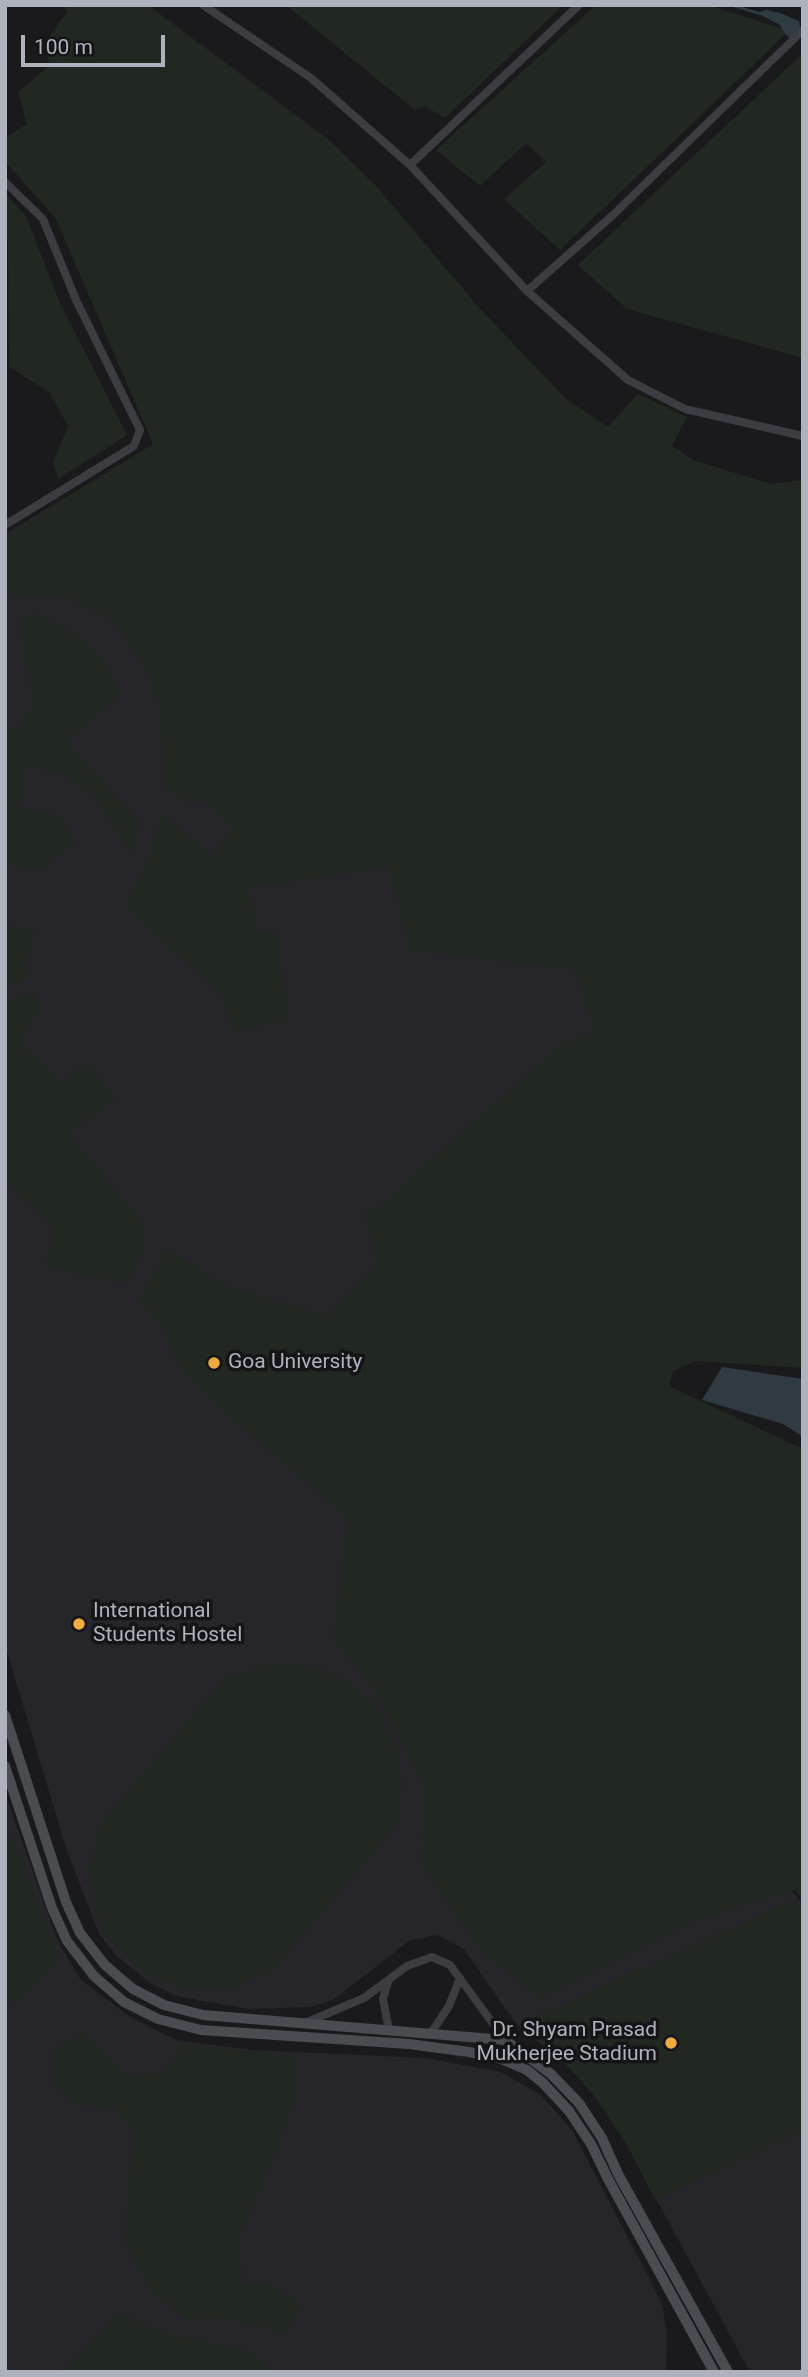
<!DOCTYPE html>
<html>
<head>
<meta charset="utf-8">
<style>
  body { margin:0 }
  #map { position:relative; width:808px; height:2377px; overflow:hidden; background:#1a1a1d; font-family:Roboto,sans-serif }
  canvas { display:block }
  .frame { position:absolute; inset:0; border:7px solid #adb2bc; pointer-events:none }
  .scale { position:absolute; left:21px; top:35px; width:144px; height:32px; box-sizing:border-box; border:4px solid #adb2bc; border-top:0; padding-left:9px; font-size:21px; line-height:24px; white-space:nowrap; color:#adb2bc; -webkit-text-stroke:5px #151518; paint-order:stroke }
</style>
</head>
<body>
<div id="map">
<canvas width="808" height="2377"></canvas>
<div class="frame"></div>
<div class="scale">100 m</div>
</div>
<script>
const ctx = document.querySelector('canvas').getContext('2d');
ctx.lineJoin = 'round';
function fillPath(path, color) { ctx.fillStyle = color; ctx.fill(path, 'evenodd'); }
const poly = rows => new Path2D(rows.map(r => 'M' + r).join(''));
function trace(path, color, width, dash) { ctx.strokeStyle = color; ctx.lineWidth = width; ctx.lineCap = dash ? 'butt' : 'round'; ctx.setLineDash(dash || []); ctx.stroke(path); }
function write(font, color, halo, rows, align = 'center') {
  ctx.font = font + ' Roboto,sans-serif'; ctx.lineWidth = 7; ctx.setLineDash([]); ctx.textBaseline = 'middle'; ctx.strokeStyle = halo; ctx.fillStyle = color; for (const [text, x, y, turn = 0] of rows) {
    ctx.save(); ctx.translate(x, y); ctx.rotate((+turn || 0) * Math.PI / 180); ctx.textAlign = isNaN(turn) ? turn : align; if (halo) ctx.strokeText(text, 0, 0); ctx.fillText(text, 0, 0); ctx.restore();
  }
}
const built = poly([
  [154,444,639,801,589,1143,699,1771,803,1905,803,2372,750,2372,628,2147,594,2095,563,2061,517,2025,463,1948,437,1935,409,1941,333,2000,310,2007,248,2009,176,1996,150,1983,117,1956,99,1934,66,1848,5,1645,5,534],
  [5,1793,58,1942,81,1980,129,2016,176,2040,252,2050,426,2058,501,2072,541,2095,572,2130,662,2303,667,2334,666,2372,5,2372]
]);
const green = poly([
  [64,5,148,5,330,141,377,187,475,303,566,399,608,427,638,394,687,417,672,446,693,460,771,484,803,480,803,1368,696,1361,673,1371,669,1386,803,1449,803,1899,794,1890,698,1919,541,1998,484,1954,422,1866,425,1788,374,1689,333,1639,349,1518,249,1434,201,1389,177,1361,160,1322,138,1300,168,1250,230,1288,327,1315,377,1264,365,1213,385,1203,408,1180,562,1044,594,1030,576,970,410,950,389,867,248,888,259,932,275,931,290,1021,234,1030,221,994,125,906,153,849,161,813,211,855,234,828,200,798,193,805,164,787,161,711,145,668,113,619,86,608,63,595,11,598,5,588,5,536,153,444,56,219,5,161,5,138,27,124,18,92,50,65,44,44,67,12],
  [286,5,563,5,445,118,424,106,415,110],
  [596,5,708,5,789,31,560,250,504,199,546,162,526,143,480,186,436,150],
  [803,53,803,358,627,309,578,265],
  [5,193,26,216,60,303,127,435,58,479,53,463,68,426,49,392,9,367,8,240,5,229],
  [39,613,87,642,111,672,120,696,65,742,139,821,131,854,94,797,61,772,26,767,18,807,59,816,76,842,38,870,5,863,5,731,21,727,34,701,19,619],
  [5,925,35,931,26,965,29,977,5,989],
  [34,993,39,1007,19,1043,62,1082,87,1062,116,1098,69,1134,144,1225,143,1252,127,1283,62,1271,45,1265,52,1245,51,1223,5,1184,5,1004],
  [267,1664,308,1665,346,1680,376,1706,396,1742,402,1780,397,1824,272,1971,231,1988,188,1989,148,1975,115,1947,95,1910,90,1868,100,1824,224,1679],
  [5,1820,60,1960,21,1998,5,2003],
  [794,1900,803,1910,803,2130,656,2201,628,2147,594,2095,563,2061,517,2025],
  [83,2034,130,2079,167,2070,183,2044,294,2057,293,2104,276,2150,238,2240,243,2284,274,2286,302,2307,286,2332,228,2318,187,2319,153,2294,124,2240,134,2131,116,2107,77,2105,52,2084,54,2048],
  [118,2314,174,2336,248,2351,275,2372,61,2372]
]);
const water = poly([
  [766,10,780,13,799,21,801,33,792,39,785,34,780,25,757,13],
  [722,1367,803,1379,803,1437,783,1424,702,1400]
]);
const stream = poly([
  [731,5,761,14]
]);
const street = poly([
  [203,5,311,78,410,165,527,291,628,380,685,409,803,436],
  [410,165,579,5],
  [5,182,43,219,76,300,140,430,134,446,5,525],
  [527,291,613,215,803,30],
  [388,1982,383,1999,389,2030],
  [305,2023,364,1998,407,1966,432,1957,450,1965,505,2040],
  [431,2033,449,2006,460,1978]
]);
const secondary = poly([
  [5,1715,66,1902,80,1933,105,1965,133,1989,164,2005,203,2015,505,2040,551,2074,579,2103,602,2138,618,2174,728,2372],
  [5,1766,52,1908,67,1941,94,1976,124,2002,158,2019,201,2030,409,2044,469,2052,501,2059,527,2070,543,2083,569,2111,591,2144,608,2179,714,2372]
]);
const markers = [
  [214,1363,7,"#edab42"],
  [79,1624,7,"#edab42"],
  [671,2043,7,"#edab42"]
];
const poiNames = [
  ["Goa University",228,1363],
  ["International",93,1612],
  ["Students Hostel",93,1636],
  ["Dr. Shyam Prasad",657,2031,"right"],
  ["Mukherjee Stadium",657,2055,"right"]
];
fillPath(built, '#26262a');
fillPath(green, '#202821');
fillPath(water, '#303a41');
trace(stream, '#303a41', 2.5);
trace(street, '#3b3d42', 8);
trace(secondary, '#494c51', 10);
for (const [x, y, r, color] of markers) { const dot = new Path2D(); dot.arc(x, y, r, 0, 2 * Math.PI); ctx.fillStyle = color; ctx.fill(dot); trace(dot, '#151518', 2.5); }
write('21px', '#adb2bc', '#151518', poiNames, 'left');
</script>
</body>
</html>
